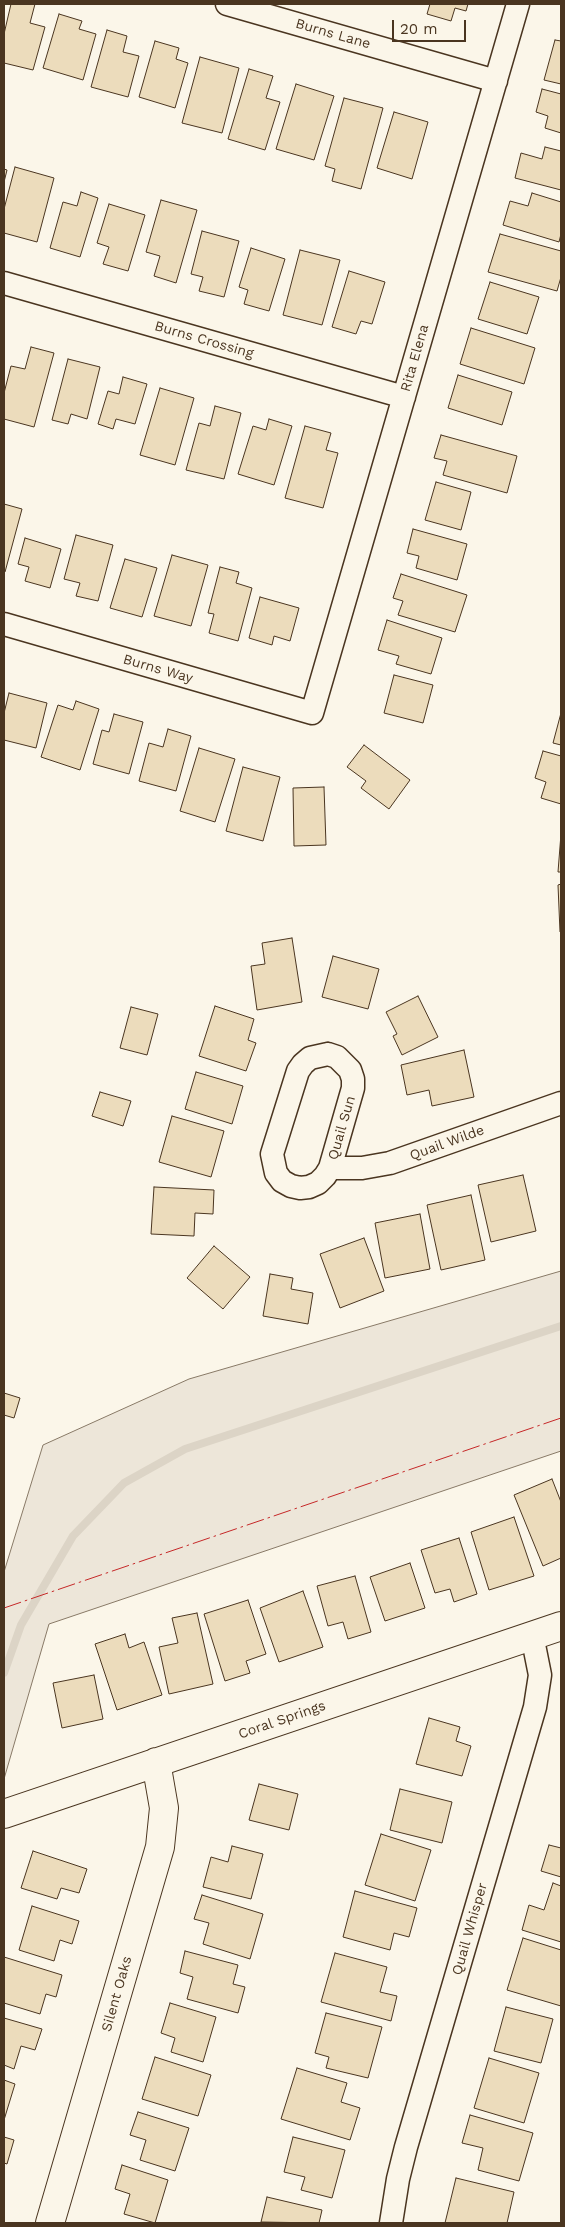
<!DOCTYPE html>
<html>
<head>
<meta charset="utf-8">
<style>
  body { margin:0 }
  #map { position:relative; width:565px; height:2227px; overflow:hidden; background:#fbf6e9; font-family:"Work Sans",sans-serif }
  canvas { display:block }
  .frame { position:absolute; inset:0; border:5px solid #4a3520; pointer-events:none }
  .scale { position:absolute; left:392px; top:20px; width:74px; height:22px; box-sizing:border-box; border:2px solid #4a3520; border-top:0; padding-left:6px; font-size:15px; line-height:18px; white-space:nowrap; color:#4a3520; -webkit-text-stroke:4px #fbf6e9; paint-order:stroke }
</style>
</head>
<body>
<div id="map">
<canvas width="565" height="2227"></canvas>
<div class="frame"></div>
<div class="scale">20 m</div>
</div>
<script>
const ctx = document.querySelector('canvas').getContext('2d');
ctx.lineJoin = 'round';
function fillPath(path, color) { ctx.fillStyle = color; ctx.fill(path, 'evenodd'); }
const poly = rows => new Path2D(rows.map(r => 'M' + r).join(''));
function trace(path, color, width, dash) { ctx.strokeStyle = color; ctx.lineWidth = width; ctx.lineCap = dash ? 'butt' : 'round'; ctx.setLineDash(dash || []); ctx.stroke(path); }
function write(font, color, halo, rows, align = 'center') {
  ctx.font = font + ' "Work Sans",sans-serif'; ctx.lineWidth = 4; ctx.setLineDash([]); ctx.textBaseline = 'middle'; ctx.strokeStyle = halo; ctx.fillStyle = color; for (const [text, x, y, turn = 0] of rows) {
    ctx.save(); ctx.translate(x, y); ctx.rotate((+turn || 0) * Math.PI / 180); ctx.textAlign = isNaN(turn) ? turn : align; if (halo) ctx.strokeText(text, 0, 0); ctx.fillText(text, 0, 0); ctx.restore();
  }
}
const green = poly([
  [561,1271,561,1451,49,1624,4,1779,4,1572,43,1445,189,1379,561,1271]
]);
const stream = poly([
  [4,1673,21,1625,73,1536,124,1483,185,1449,561,1326]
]);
const building = poly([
  [11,4,35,4,30,23,45,27,33,70,4,63,4,34,11,4],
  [430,4,468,4,466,11,455,8,451,21,427,14,430,4],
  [59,14,82,21,79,29,96,34,83,80,43,68,59,14],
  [107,30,127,36,123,52,139,56,128,97,91,87,107,30],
  [555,40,561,41,561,84,544,80,555,40],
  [155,41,179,48,176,59,188,63,175,108,139,97,155,41],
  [200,57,239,68,222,133,182,123,200,57],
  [249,69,273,76,266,98,280,102,265,150,228,139,249,69],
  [296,84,334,96,314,160,276,149,296,84],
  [542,89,561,94,561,133,545,128,548,116,536,112,542,89],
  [344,98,383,108,361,189,332,181,335,169,325,166,344,98],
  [394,112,428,122,412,179,377,168,394,112],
  [545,147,561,151,561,190,515,178,521,153,542,159,545,147],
  [15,167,54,178,37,242,4,233,4,209,15,167],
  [4,169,7,170,4,182,4,169],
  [81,192,98,198,80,257,50,248,63,202,77,206,81,192],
  [532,193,561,202,561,234,559,242,503,225,510,201,528,206,532,193],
  [161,200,197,210,176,283,154,276,160,256,146,252,161,200],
  [109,204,145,215,128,271,103,264,109,247,97,243,109,204],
  [202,231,239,241,224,297,199,291,203,277,191,274,202,231],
  [500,234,561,251,561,277,557,291,488,272,500,234],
  [251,248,285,259,269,311,244,304,248,290,239,287,251,248],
  [300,250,340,260,322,325,283,315,300,250],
  [349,271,385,282,372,324,361,321,356,334,332,327,349,271],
  [490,282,539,297,527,334,478,319,490,282],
  [471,328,535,348,524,384,460,364,471,328],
  [31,347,54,353,34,427,4,419,4,393,11,366,25,369,31,347],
  [68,359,100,367,87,419,71,414,68,424,52,420,68,359],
  [458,375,512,392,502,425,448,408,458,375],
  [123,377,147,384,135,424,116,419,113,429,98,424,108,391,119,394,123,377],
  [160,388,194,398,175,465,140,455,160,388],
  [215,406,241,413,224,479,186,470,199,423,210,426,215,406],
  [269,419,292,426,274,485,238,474,253,426,266,430,269,419],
  [305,426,331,433,326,450,338,453,323,508,285,498,305,426],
  [441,435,517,456,507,493,443,475,447,461,434,458,441,435],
  [436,482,471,492,461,530,425,520,436,482],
  [4,504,22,509,5,572,4,571,4,504],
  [413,529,467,544,457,580,416,568,419,556,407,553,413,529],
  [76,535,113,545,98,601,76,596,80,583,64,579,76,535],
  [25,538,61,549,50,588,25,581,29,567,18,564,25,538],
  [172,555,208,565,191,626,154,616,172,555],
  [125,559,157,568,142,617,110,608,125,559],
  [220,567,239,572,236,583,252,588,238,641,209,633,214,614,208,613,220,567],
  [401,574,467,595,455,632,398,615,403,601,393,598,401,574],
  [260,597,299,608,290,641,274,636,272,645,249,638,260,597],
  [387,620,442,638,431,674,396,664,399,656,378,650,387,620],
  [394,675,433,685,423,723,384,713,394,675],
  [9,693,47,703,36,748,4,740,4,713,9,693],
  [76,701,99,709,80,770,41,757,58,705,73,710,76,701],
  [561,713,561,745,553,743,561,713],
  [114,714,143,722,129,774,93,764,102,730,109,732,114,714],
  [168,729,191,736,176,791,139,781,149,743,163,747,168,729],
  [364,745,410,780,389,809,361,788,366,781,347,767,364,745],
  [199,748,235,759,215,822,180,811,199,748],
  [543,751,561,756,561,804,541,798,546,782,535,778,543,751],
  [243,767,280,777,263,841,226,831,243,767],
  [324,787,326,845,294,846,293,788,324,787],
  [561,834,561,872,558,872,561,834],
  [561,884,561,932,560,932,558,885,561,884],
  [292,938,302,1002,257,1010,251,966,265,964,262,943,292,938],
  [333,956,379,969,368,1009,322,997,333,956],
  [418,996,438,1037,402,1055,393,1036,397,1034,386,1012,418,996],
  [215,1006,254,1019,248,1040,256,1043,246,1071,199,1056,215,1006],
  [131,1007,158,1014,147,1055,120,1048,131,1007],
  [464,1050,474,1097,432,1106,429,1090,407,1095,401,1065,464,1050],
  [196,1072,243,1086,232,1124,185,1109,196,1072],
  [100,1092,131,1101,123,1126,92,1116,100,1092],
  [172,1116,224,1131,211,1177,159,1162,172,1116],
  [523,1175,536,1231,491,1242,478,1185,523,1175],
  [154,1187,214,1190,213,1214,195,1213,194,1236,151,1234,154,1187],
  [471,1195,485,1260,441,1270,427,1205,471,1195],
  [420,1214,430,1269,385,1278,375,1223,420,1214],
  [364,1238,384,1291,340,1308,320,1254,364,1238],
  [214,1246,250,1277,223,1309,187,1278,214,1246],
  [270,1274,293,1278,291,1289,313,1293,308,1324,263,1316,270,1274],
  [4,1393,20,1398,14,1418,4,1415,4,1393],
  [552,1479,561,1502,561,1558,543,1566,514,1495,552,1479],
  [514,1517,534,1576,489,1590,471,1532,514,1517],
  [459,1538,477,1594,454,1602,450,1589,435,1593,421,1550,459,1538],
  [410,1563,425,1608,385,1621,370,1577,410,1563],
  [355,1576,371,1632,348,1639,343,1622,328,1626,317,1586,355,1576],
  [303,1591,323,1647,279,1662,260,1608,303,1591],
  [248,1600,266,1654,246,1661,250,1673,225,1681,204,1614,248,1600],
  [197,1613,213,1684,169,1694,159,1647,178,1643,172,1618,197,1613],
  [125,1634,129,1648,144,1642,162,1695,117,1710,95,1644,125,1634],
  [94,1675,103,1719,62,1728,53,1683,94,1675],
  [429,1718,460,1727,456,1741,471,1746,462,1776,416,1764,429,1718],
  [259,1784,298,1794,289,1830,249,1820,259,1784],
  [400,1789,452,1802,442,1843,390,1830,400,1789],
  [381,1834,431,1850,415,1901,365,1885,381,1834],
  [549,1845,561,1848,561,1877,541,1871,549,1845],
  [232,1846,263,1854,251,1899,203,1887,211,1857,228,1862,232,1846],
  [33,1851,87,1869,79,1893,61,1888,57,1899,21,1888,33,1851],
  [553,1883,561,1886,561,1942,522,1930,529,1905,544,1910,553,1883],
  [355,1891,417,1908,409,1937,394,1933,390,1950,343,1937,355,1891],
  [202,1895,263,1914,250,1959,203,1944,209,1923,194,1919,202,1895],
  [32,1906,79,1921,72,1944,60,1940,54,1961,19,1950,32,1906],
  [523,1938,561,1950,561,2006,507,1990,523,1938],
  [185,1951,238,1965,233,1984,245,1987,238,2013,187,1999,193,1977,180,1973,185,1951],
  [335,1953,387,1967,380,1992,397,1996,391,2021,321,2002,335,1953],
  [4,1957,62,1975,56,1997,46,1994,40,2014,4,2003,4,1957],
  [170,2003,216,2017,203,2062,171,2052,175,2038,161,2033,170,2003],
  [506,2007,553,2019,541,2063,494,2051,506,2007],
  [326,2013,382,2027,368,2078,326,2068,329,2057,315,2053,326,2013],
  [4,2018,42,2029,35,2050,21,2046,14,2069,4,2065,4,2018],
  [155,2057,211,2075,198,2116,142,2099,155,2057],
  [489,2058,539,2073,524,2123,474,2108,489,2058],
  [297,2068,347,2083,341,2102,360,2108,350,2140,281,2119,297,2068],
  [4,2080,15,2084,4,2120,4,2080],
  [138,2112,189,2128,175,2171,140,2160,146,2140,130,2135,138,2112],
  [470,2115,533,2133,519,2181,478,2170,483,2148,462,2143,470,2115],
  [4,2137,14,2140,7,2164,4,2163,4,2137],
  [293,2137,345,2150,332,2198,301,2190,305,2177,284,2172,293,2137],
  [122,2165,168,2180,155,2223,124,2214,130,2194,115,2189,122,2165],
  [456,2178,514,2192,507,2223,445,2223,456,2178],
  [267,2197,322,2210,319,2223,261,2222,267,2197]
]);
const street = poly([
  [227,4,496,81],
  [4,283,404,397],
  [4,624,312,713,518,4],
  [328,1054,337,1057,350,1070,353,1079,353,1088,330,1168,325,1176,318,1183,309,1187,300,1188,291,1186,282,1181,276,1173,272,1154,298,1071,303,1064,310,1058,328,1054],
  [330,1168,362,1168,390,1163,561,1103],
  [391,2223,398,2179,406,2147,535,1707,540,1675,532,1635]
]);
const secondary = poly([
  [4,1814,561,1626],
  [50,2223,160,1847,164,1808,156,1762]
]);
const power = poly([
  [4,1608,561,1418]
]);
const streetNames = [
  ["Burns Lane",333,34,16],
  ["Burns Crossing",204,340,16],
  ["Rita Elena",415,358,-74],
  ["Burns Way",158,669,16],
  ["Quail Sun",342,1128,-74],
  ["Quail Wilde",447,1143,-20],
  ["Coral Springs",282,1720,-19],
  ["Quail Whisper",470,1929,-74],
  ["Silent Oaks",117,1994,-74]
];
fillPath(green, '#ede6d9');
trace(green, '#887966', 1);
trace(stream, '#dcd4c6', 8);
fillPath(building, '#ecdcbc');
trace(building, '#4a3520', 1);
trace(street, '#4a3520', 25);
trace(secondary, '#4a3520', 30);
trace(street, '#fbf6e9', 22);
trace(secondary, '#fbf6e9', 28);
trace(power, '#c62828', 1, [18, 4, 2.5, 4]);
write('14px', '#4a3520', '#fbf6e9', streetNames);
</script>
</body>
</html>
